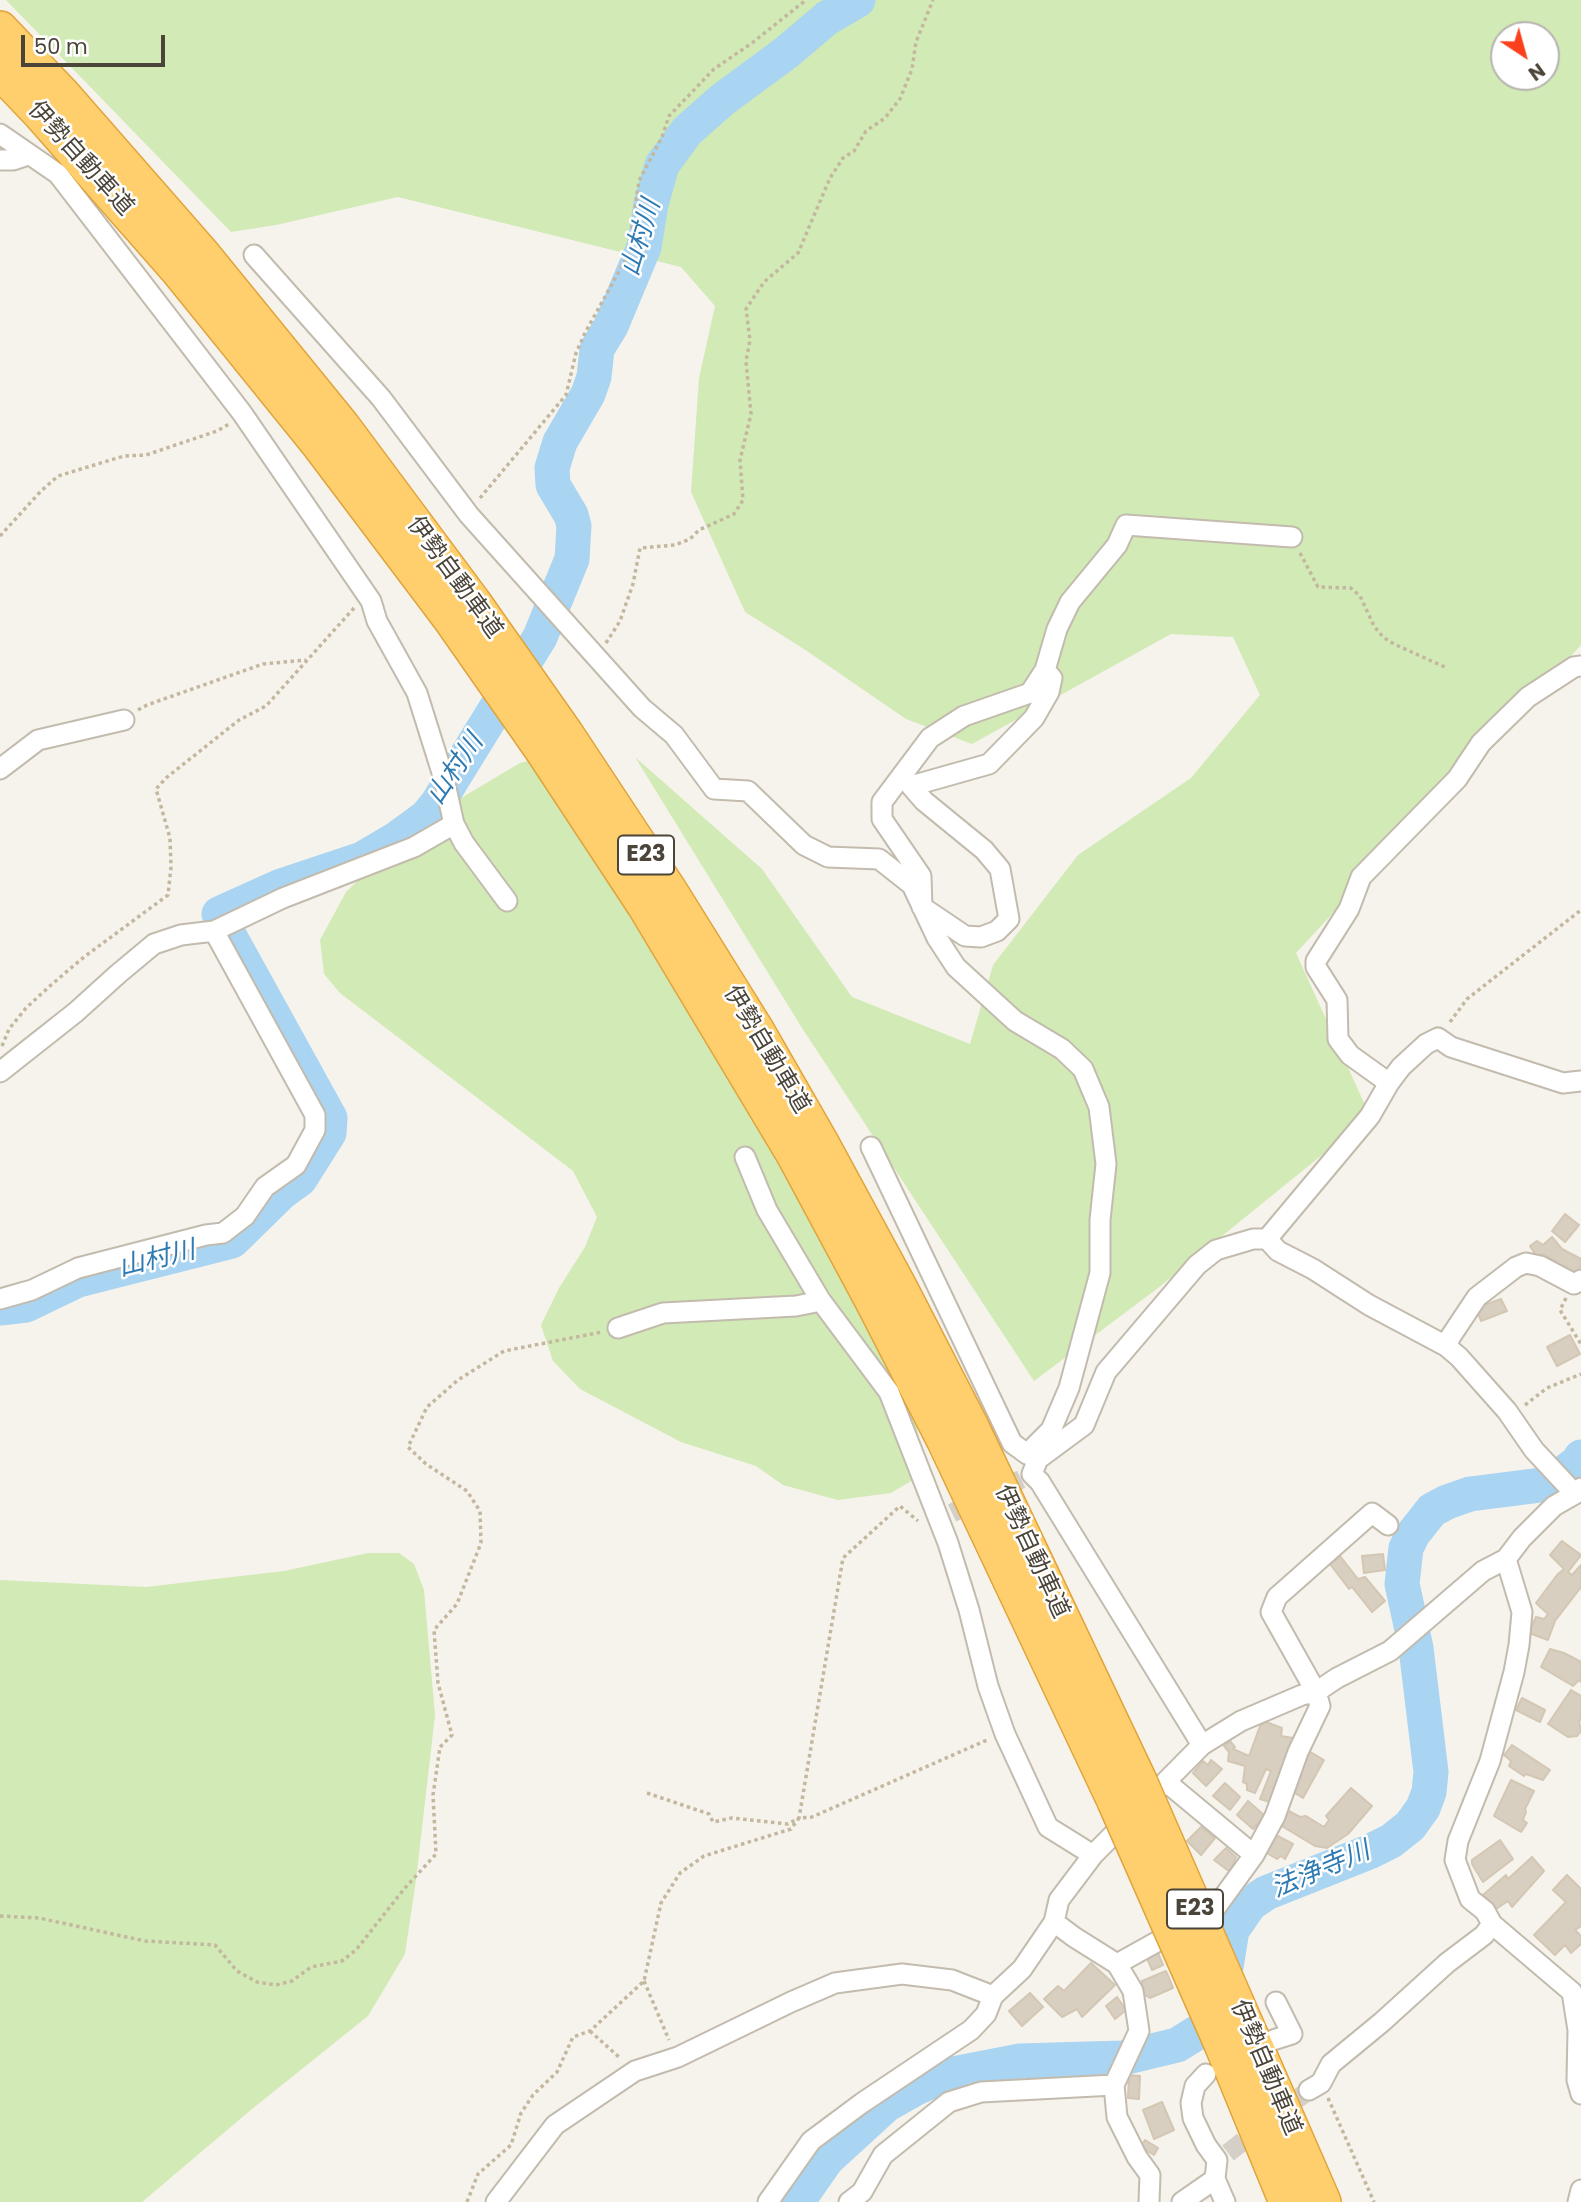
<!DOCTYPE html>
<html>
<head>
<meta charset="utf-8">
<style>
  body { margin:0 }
  #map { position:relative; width:1581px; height:2202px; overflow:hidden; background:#f6f3ec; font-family:Poppins,sans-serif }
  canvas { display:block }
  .north { position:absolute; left:1490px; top:21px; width:70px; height:70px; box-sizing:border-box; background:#fff; border:2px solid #b7b4b0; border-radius:50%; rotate:144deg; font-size:19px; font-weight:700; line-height:28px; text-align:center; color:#4b4439 }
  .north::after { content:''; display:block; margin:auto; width:24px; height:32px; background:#fc3f1d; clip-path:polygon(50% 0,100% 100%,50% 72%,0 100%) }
  .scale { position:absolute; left:21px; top:35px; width:144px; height:32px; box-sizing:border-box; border:4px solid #4b4439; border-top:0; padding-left:9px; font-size:21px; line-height:24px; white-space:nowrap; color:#4b4439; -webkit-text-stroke:5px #fff; paint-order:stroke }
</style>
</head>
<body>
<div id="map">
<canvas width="1581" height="2202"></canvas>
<div class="north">N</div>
<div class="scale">50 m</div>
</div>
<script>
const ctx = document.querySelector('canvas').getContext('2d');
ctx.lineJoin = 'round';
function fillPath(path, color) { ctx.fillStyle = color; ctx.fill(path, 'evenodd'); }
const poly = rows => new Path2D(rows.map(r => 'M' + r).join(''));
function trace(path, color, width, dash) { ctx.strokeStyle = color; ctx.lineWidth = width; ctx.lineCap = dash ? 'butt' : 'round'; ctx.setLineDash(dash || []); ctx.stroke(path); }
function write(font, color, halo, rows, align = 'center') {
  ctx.font = font + ' Poppins,"Noto Sans JP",sans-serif'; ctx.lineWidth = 5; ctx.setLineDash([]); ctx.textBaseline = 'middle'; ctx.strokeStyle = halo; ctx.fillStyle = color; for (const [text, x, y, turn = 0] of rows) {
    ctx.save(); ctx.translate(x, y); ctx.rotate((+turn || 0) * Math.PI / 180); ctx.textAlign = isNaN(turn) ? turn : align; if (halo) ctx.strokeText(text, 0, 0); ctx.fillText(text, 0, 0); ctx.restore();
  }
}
const green = poly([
  [6,0,1581,0,1581,645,1296,953,1370,1116,1158,1288,1034,1381,802,1028,635,757,762,869,852,997,970,1044,993,965,1078,855,1191,778,1260,695,1233,637,1171,634,972,744,906,719,804,649,745,612,691,492,699,378,715,306,681,267,398,197,276,225,231,232],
  [1504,35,1546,35,1546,77,1504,77],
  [572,749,908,1384,919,1439,916,1478,891,1493,838,1500,783,1485,756,1466,681,1442,580,1389,553,1361,541,1325,559,1288,585,1247,597,1217,573,1171,340,993,324,974,320,940,346,892,390,849,456,801,520,763],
  [368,1553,399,1553,414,1564,424,1590,435,1715,416,1880,405,1954,368,2016,252,2109,142,2202,0,2202,0,1580,146,1587,284,1571]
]);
const river = poly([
  [0,1308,26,1305,78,1280,232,1241,282,1192,300,1179,329,1133,330,1118,230,937,219,914,281,886,362,859,396,839,426,817,437,804,540,637,572,559,574,526,571,515,553,485,552,468,560,442,588,394,594,377,597,349,611,326,644,247,651,204,662,165,687,131,722,100,787,52,827,18,858,0],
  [797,2202,827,2159,886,2105,916,2088,943,2076,1020,2061,1123,2058,1177,2045,1203,2029,1221,1998,1232,1930,1250,1904,1266,1893,1369,1852,1391,1841,1410,1826,1423,1808,1429,1792,1431,1772,1416,1648,1402,1584,1406,1548,1413,1534,1432,1510,1447,1502,1470,1494,1549,1484,1577,1463,1581,1457]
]);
const building = poly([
  [1565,1214,1579,1225,1565,1242,1552,1231,1565,1214],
  [1552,1237,1562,1249,1581,1259,1581,1266,1577,1274,1543,1254,1537,1257,1530,1246,1537,1241,1543,1245,1552,1237],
  [1501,1299,1507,1311,1481,1321,1476,1308,1501,1299],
  [1570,1335,1580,1354,1557,1366,1547,1347,1570,1335],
  [1562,1541,1581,1555,1568,1572,1572,1575,1581,1565,1581,1587,1555,1621,1548,1640,1529,1633,1536,1617,1544,1619,1548,1614,1536,1603,1557,1575,1564,1569,1550,1555,1562,1541],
  [1383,1554,1385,1570,1364,1573,1362,1556,1383,1554],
  [1340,1556,1358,1579,1365,1577,1385,1601,1372,1612,1352,1587,1349,1589,1330,1564,1340,1556],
  [1550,1649,1564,1653,1581,1662,1581,1682,1579,1680,1573,1686,1541,1667,1550,1649],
  [1571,1690,1581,1696,1581,1718,1579,1722,1581,1731,1577,1736,1568,1737,1548,1724,1571,1690],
  [1522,1698,1545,1710,1540,1722,1516,1710,1522,1698],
  [1266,1722,1282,1728,1281,1736,1293,1738,1270,1802,1260,1799,1271,1771,1266,1769,1255,1793,1247,1790,1247,1784,1243,1782,1245,1766,1228,1761,1229,1752,1224,1746,1230,1741,1235,1747,1233,1749,1249,1756,1260,1726,1266,1722],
  [1512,1745,1550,1770,1543,1780,1526,1774,1524,1776,1509,1766,1511,1761,1504,1755,1512,1745],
  [1307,1750,1324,1760,1303,1798,1290,1790,1307,1750],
  [1211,1760,1222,1769,1206,1786,1193,1773,1203,1761,1208,1765,1211,1760],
  [1511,1780,1534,1791,1525,1809,1526,1812,1523,1820,1527,1823,1521,1832,1494,1816,1511,1780],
  [1225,1783,1240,1797,1230,1810,1213,1796,1225,1783],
  [1351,1788,1372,1806,1348,1834,1327,1848,1315,1846,1280,1825,1287,1810,1300,1817,1306,1816,1324,1827,1329,1820,1326,1816,1351,1788],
  [1248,1801,1265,1816,1253,1829,1237,1815,1248,1801],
  [1201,1827,1215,1838,1201,1855,1187,1841,1201,1827],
  [1272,1833,1293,1844,1285,1859,1281,1856,1277,1859,1265,1852,1272,1833],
  [1500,1840,1513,1859,1483,1882,1472,1864,1472,1860,1500,1840],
  [1226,1848,1236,1857,1230,1872,1214,1860,1226,1848],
  [1532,1857,1544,1871,1512,1907,1508,1901,1496,1909,1483,1895,1506,1875,1508,1879,1532,1857],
  [1567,1875,1581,1889,1581,1926,1575,1930,1581,1936,1581,1944,1571,1953,1565,1945,1555,1955,1534,1935,1566,1902,1553,1890,1567,1875],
  [1158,1953,1163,1965,1152,1970,1147,1958,1158,1953],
  [1091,1963,1115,1985,1082,2017,1077,2009,1062,2017,1044,1999,1058,1986,1064,1991,1091,1963],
  [1166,1971,1173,1988,1150,1998,1143,1994,1142,1981,1166,1971],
  [1030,1993,1043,2007,1022,2026,1009,2011,1030,1993],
  [1117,1997,1126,2010,1115,2019,1106,2006,1117,1997],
  [1129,2075,1140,2076,1139,2099,1128,2098,1129,2075],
  [1162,2102,1174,2130,1154,2139,1143,2110,1162,2102],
  [1145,2140,1158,2148,1154,2155,1141,2147,1145,2140]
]);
const streetTunnel = poly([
  [952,1513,1032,1474],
  [1228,2153,1309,2090]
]);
const path = poly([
  [480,498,566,395,576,353,585,333,628,255,639,181,662,137,669,116,714,69,752,43,806,0],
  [0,536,41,491,58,476,124,456,146,455,217,431,229,424],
  [1300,553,1318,587,1351,588,1360,596,1374,626,1383,637,1394,644,1447,668],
  [606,643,620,621,633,584,640,548,675,545,690,539,699,530,734,514,743,500,740,460,751,414,746,361,750,340,746,309,764,282,798,253,830,178,843,158,854,151,866,131,885,118,900,99,912,69,916,42,933,0],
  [138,710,147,705,263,664,306,660],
  [1450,1022,1467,999,1581,910],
  [2,1046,9,1029,26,1008,51,985,84,957,168,895,171,867,170,838,156,789,166,778,239,720,266,706,354,608],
  [1566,1298,1560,1310,1581,1344],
  [1525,1405,1547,1388,1581,1374],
  [647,1793,709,1814,713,1822,732,1818,788,1824,799,1818,843,1558,900,1506,918,1521],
  [0,1916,39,1918,145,1941,215,1945,237,1971,257,1982,276,1985,292,1981,311,1967,342,1961,356,1950,404,1889,436,1854,433,1795,440,1747,452,1735,438,1683,434,1630,457,1604,481,1543,480,1511,467,1491,426,1464,408,1447,427,1407,458,1380,504,1351,602,1332],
  [644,1981,669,2040],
  [590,2031,620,2058],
  [1328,2098,1374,2202],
  [467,2202,478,2174,511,2145,521,2113,533,2095,557,2072,573,2037,590,2031,644,1981,661,1903,680,1873,704,1856,791,1829,799,1818,812,1817,987,1740]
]);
const street = poly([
  [0,134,58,174,242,413,371,601,377,621,417,693,444,779,454,824,464,843,507,901],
  [0,160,13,160,28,155],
  [254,255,381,398,469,515,642,708,674,735,714,789,748,791,804,845,828,857,879,859,912,885,937,938,956,967,1015,1021,1062,1049,1083,1069,1099,1107,1106,1164,1100,1220,1100,1273,1069,1388,1051,1430,1027,1454,1038,1459],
  [1045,670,1052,678,1049,692,1034,718,989,764,911,786,924,801,984,850,1000,869,1009,919,997,931,981,937,965,936,922,907,921,876,882,819,882,802,930,738,964,716,1030,693,1045,670,1057,629,1070,602,1117,545,1126,525,1292,537],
  [0,769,38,740,124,720],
  [0,1072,76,1012,118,974,154,944,181,935,214,931,283,898,414,847,454,824],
  [1389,1083,1401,1067,1426,1044,1438,1038,1451,1047,1563,1083,1581,1081],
  [871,1147,1012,1443,1027,1454],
  [745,1157,767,1210,821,1301,889,1392,948,1543,969,1610,988,1686,1005,1734,1048,1827,1093,1855],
  [1267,1239,1370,1116,1389,1083,1350,1055,1338,1039,1337,1000,1316,967,1316,961,1349,909,1361,877,1457,779,1481,743,1528,697,1574,667,1581,666],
  [0,1299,32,1290,78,1268,206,1235,223,1233,245,1216,265,1187,296,1165,315,1130,315,1115,214,931],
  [618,1328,663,1313,796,1306,821,1301],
  [1446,1346,1451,1336,1477,1297,1516,1267,1526,1263,1540,1266,1574,1284,1581,1280],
  [1506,1559,1522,1612,1519,1645,1514,1672,1490,1761,1458,1841,1455,1860,1470,1899,1485,1911,1492,1924,1572,1992,1578,2030,1577,2080,1581,2094],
  [1202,1745,1040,1482,1032,1474,1038,1459,1084,1425,1106,1372,1197,1265,1216,1250,1253,1239,1267,1239,1278,1251,1313,1269,1369,1305,1446,1346,1459,1357,1507,1411,1534,1450,1575,1494],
  [1171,1786,1254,1855],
  [1054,1922,1074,1937,1117,1964,1133,1991,1139,2031,1114,2085],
  [1117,1964,1214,1910,1254,1855,1275,1816,1298,1752,1320,1706,1316,1692,1271,1612,1277,1597,1372,1513,1388,1525],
  [1273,2040,1292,2034,1276,2002],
  [1206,2074,1195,2086,1191,2103,1193,2118,1206,2145,1217,2160,1215,2179,1225,2202],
  [1309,2090,1321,2083,1331,2064,1382,2022,1447,1963,1484,1935,1492,1924],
  [496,2202,555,2125,635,2071,678,2057,791,2002,835,1983,902,1974,952,1980,993,1996],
  [768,2202,811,2141,862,2103,971,2030,986,2014,993,1996,1022,1969,1054,1922,1059,1900,1093,1855,1202,1745,1241,1721,1302,1695,1316,1692,1337,1678,1390,1651,1483,1571,1506,1559,1522,1538,1554,1506,1575,1494,1581,1488],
  [849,2202,862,2192,883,2155,949,2102,981,2092,1114,2085,1117,2117,1137,2157,1150,2175,1149,2202],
  [1182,2202,1215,2179],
  [1578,2202,1581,2190]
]);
const highway = poly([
  [0,29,62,94,202,254,342,426,473,602,565,733,670,892,756,1030,822,1145,899,1287,970,1425,1139,1781],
  [0,71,40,113,179,271,319,444,451,619,542,749,646,907,794,1154,873,1301,944,1439,1115,1801],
  [1251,2037,1323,2202],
  [1222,2044,1287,2202]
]);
const highwayBridge = poly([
  [1139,1781,1251,2037],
  [1115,1801,1222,2044]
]);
const shields = [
  [646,855,56],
  [1195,1909,56]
];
const shieldNames = [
  ["E23",646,855],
  ["E23",1195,1909]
];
const streetNames = [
  ["伊勢自動車道",80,159,48],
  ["伊勢自動車道",454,578,54],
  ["伊勢自動車道",766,1050,59],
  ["伊勢自動車道",1031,1552,65],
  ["伊勢自動車道",1265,2068,67]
];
const waterNames = [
  ["山村川",642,238,-73],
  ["山村川",456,770,-56],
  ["山村川",157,1260,-14],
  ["法浄寺川",1321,1871,-23]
];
fillPath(green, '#d2eab5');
trace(river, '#a9d4f2', 35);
fillPath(building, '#d8cfc1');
trace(building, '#d3c7b4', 2);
trace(streetTunnel, '#d4d0c8', 19, [19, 10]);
trace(street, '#c2bbae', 23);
trace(highway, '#e0a43c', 38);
trace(path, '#c4b79f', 3.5, [3.5, 3.5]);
trace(street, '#fff', 19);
trace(highway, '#ffcf6e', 35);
trace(highwayBridge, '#e0a43c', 38, []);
trace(highwayBridge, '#ffcf6e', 35);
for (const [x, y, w] of shields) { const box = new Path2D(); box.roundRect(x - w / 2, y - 19.5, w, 39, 5); ctx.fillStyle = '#fff'; ctx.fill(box); trace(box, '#4b4439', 2); }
write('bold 23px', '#4b4439', null, shieldNames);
write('24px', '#4b4439', '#fff', streetNames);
write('italic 26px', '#2e7ab2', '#fff', waterNames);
</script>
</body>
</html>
